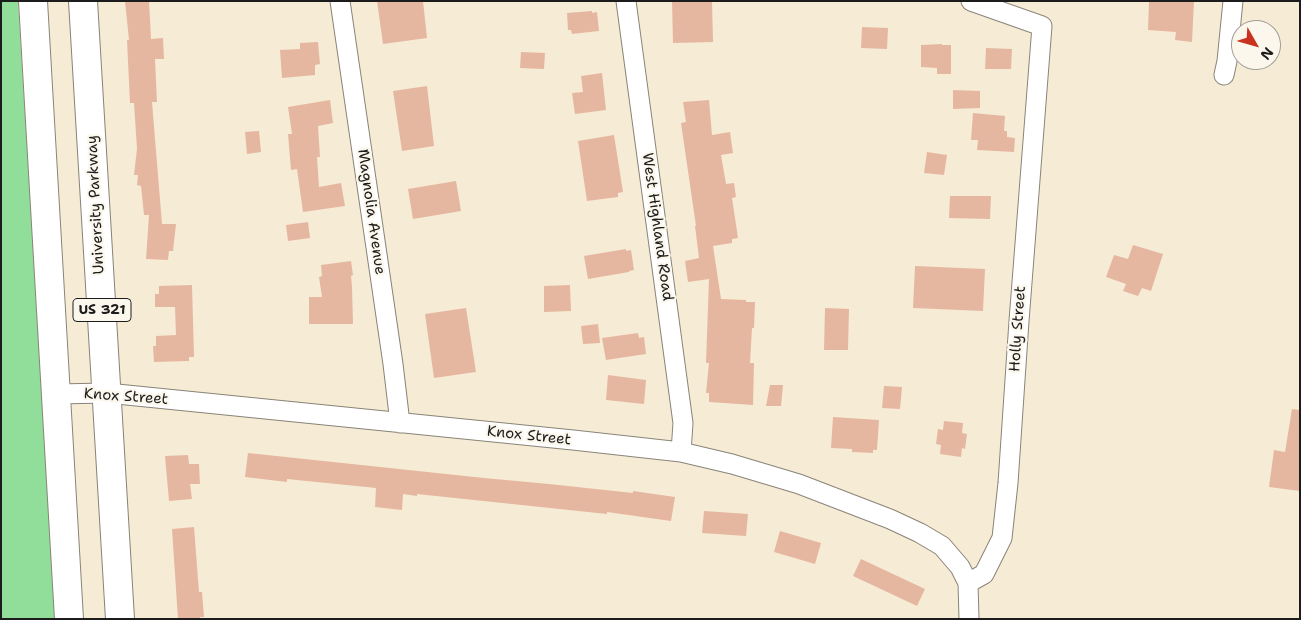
<!DOCTYPE html>
<html>
<head>
<meta charset="utf-8">
<style>
  body { margin:0 }
  #map { position:relative; width:1301px; height:620px; overflow:hidden; background:#f6ebd5; font-family:"Shantell Sans",sans-serif }
  canvas { display:block }
  .frame { position:absolute; inset:0; border:2px solid #1c1c1c; pointer-events:none }
  .north { position:absolute; left:1231px; top:20px; width:50px; height:50px; box-sizing:border-box; background:#fbf7ec; border:1px solid #a29f99; border-radius:50%; rotate:128deg; font-size:14px; font-weight:700; line-height:20px; text-align:center; color:#1c1c1c }
  .north::after { content:''; display:block; margin:auto; width:18px; height:22px; background:#c8321e; clip-path:polygon(50% 0,100% 100%,50% 72%,0 100%) }
</style>
</head>
<body>
<div id="map">
<canvas width="1301" height="620"></canvas>
<div class="frame"></div>
<div class="north">N</div>
</div>
<script>
const ctx = document.querySelector('canvas').getContext('2d');
ctx.lineJoin = 'round';
function fillPath(path, color) { ctx.fillStyle = color; ctx.fill(path, 'evenodd'); }
const poly = rows => new Path2D(rows.map(r => 'M' + r).join(''));
function trace(path, color, width, dash) { ctx.strokeStyle = color; ctx.lineWidth = width; ctx.lineCap = dash ? 'butt' : 'round'; ctx.setLineDash(dash || []); ctx.stroke(path); }
function write(font, color, halo, rows, align = 'center') {
  ctx.font = font + ' "Shantell Sans",sans-serif'; ctx.lineWidth = 4.5; ctx.setLineDash([]); ctx.textBaseline = 'middle'; ctx.strokeStyle = halo; ctx.fillStyle = color; for (const [text, x, y, turn = 0] of rows) {
    ctx.save(); ctx.translate(x, y); ctx.rotate((+turn || 0) * Math.PI / 180); ctx.textAlign = isNaN(turn) ? turn : align; if (halo) ctx.strokeText(text, 0, 0); ctx.fillText(text, 0, 0); ctx.restore();
  }
}
const green = poly([
  [1,1,18,1,56,619,1,619]
]);
const building = poly([
  [125,1,149,1,151,39,163,38,164,59,155,59,157,102,152,102,162,224,176,224,173,251,169,251,168,260,146,259,149,215,144,215,141,186,137,185,138,175,134,175,137,149,134,103,130,103,127,40,129,40],
  [377,1,423,1,427,38,383,44],
  [672,1,712,1,713,42,673,43],
  [1149,1,1194,1,1192,42,1175,40,1176,32,1148,30],
  [592,11,592,13,597,12,599,31,572,34,571,30,568,30,567,13],
  [862,27,888,28,887,49,861,48],
  [318,42,320,64,315,65,315,75,282,78,280,50,300,49,300,43],
  [942,44,942,45,951,45,951,74,937,74,937,68,921,67,921,45],
  [986,48,1012,49,1011,69,985,69],
  [521,52,545,53,544,69,520,68],
  [602,73,606,110,575,114,572,93,583,92,581,76],
  [427,86,434,146,402,151,393,91],
  [953,90,980,91,980,108,953,109],
  [330,100,333,123,318,126,320,157,317,157,319,187,341,183,345,206,303,212,297,169,291,170,288,134,292,134,288,107],
  [709,100,712,135,730,132,733,153,721,155,726,184,734,183,736,197,732,198,738,238,732,239,732,243,713,246,721,299,746,300,746,302,755,302,754,328,752,328,750,363,754,363,753,405,709,402,709,393,706,393,709,363,706,363,709,279,688,282,685,261,699,258,695,226,696,226,681,123,686,122,683,102],
  [973,113,1005,116,1004,131,1007,131,1007,137,1015,138,1014,152,977,150,978,140,971,140],
  [259,131,261,152,247,154,245,132],
  [614,135,623,192,618,193,618,197,587,201,578,141],
  [927,152,947,155,944,175,924,173],
  [456,181,461,211,413,219,408,189],
  [950,196,991,196,990,219,949,218],
  [308,222,310,238,288,241,286,225],
  [1133,245,1163,254,1151,291,1142,288,1138,296,1123,291,1126,284,1106,277,1114,255,1128,259],
  [626,249,626,251,631,250,634,270,629,271,629,272,588,279,584,256],
  [351,261,353,275,351,276,352,287,353,324,309,324,309,297,322,297,319,277,322,276,321,265],
  [915,266,985,269,983,311,913,308],
  [192,285,194,357,189,357,189,361,154,362,153,346,156,346,156,336,176,335,175,307,155,307,155,294,159,294,159,286],
  [570,285,571,311,544,312,544,286],
  [466,308,476,372,434,378,425,314],
  [825,308,849,309,848,350,824,350],
  [598,324,600,343,583,344,581,326],
  [638,333,639,338,644,337,646,354,606,360,602,338],
  [608,375,646,380,644,404,606,400],
  [770,385,783,385,781,406,766,406],
  [884,386,902,387,900,409,882,408],
  [1292,409,1300,410,1300,491,1269,487,1274,450,1285,452],
  [833,417,879,420,877,450,873,450,873,453,852,452,852,449,831,448],
  [944,421,963,423,962,433,967,434,965,449,962,448,961,457,940,454,941,445,936,444,938,429,943,430],
  [248,453,484,478,549,484,633,493,633,491,675,497,671,521,607,512,607,514,417,494,417,496,403,494,402,510,375,507,376,488,287,479,287,482,245,477],
  [188,455,189,464,199,464,200,484,190,484,192,499,169,501,165,456],
  [704,511,748,514,746,536,702,533],
  [194,527,199,592,202,592,204,617,200,617,200,619,178,619,172,529],
  [780,531,821,543,815,564,774,552],
  [861,559,925,589,917,606,853,576]
]);
const minor = poly([
  [340,1,393,364,400,423],
  [626,1,683,423,681,452],
  [1224,75,1227,61,1233,1],
  [56,394,107,393,573,440,681,452,732,464,799,484,890,519,920,533,942,546,960,567,968,583,969,619],
  [968,583,984,574,1002,538,1008,483,1019,321,1042,26,971,1]
]);
const trunk = poly([
  [33,1,69,619],
  [83,1,120,619]
]);
const shields = [
  [102,310,58]
];
const shieldNames = [
  ["US 321",102,310]
];
const streetNames = [
  ["University Parkway",96,205,-93],
  ["Magnolia Avenue",371,212,82],
  ["West Highland Road",657,227,82],
  ["Holly Street",1018,329,-86],
  ["Knox Street",126,397,4],
  ["Knox Street",529,436,6]
];
fillPath(green, '#91de9b');
fillPath(building, '#e6b7a0');
trace(minor, '#898478', 21);
trace(trunk, '#898478', 30);
trace(minor, '#fff', 19);
trace(trunk, '#fff', 28);
for (const [x, y, w] of shields) { const box = new Path2D(); box.roundRect(x - w / 2, y - 11.5, w, 23, 4); ctx.fillStyle = '#fbf7ec'; ctx.fill(box); trace(box, '#1c1c1c', 1); }
write('bold 14px', '#1c1c1c', null, shieldNames);
write('15px', '#1c1c1c', '#fbf7ec', streetNames);
</script>
</body>
</html>
